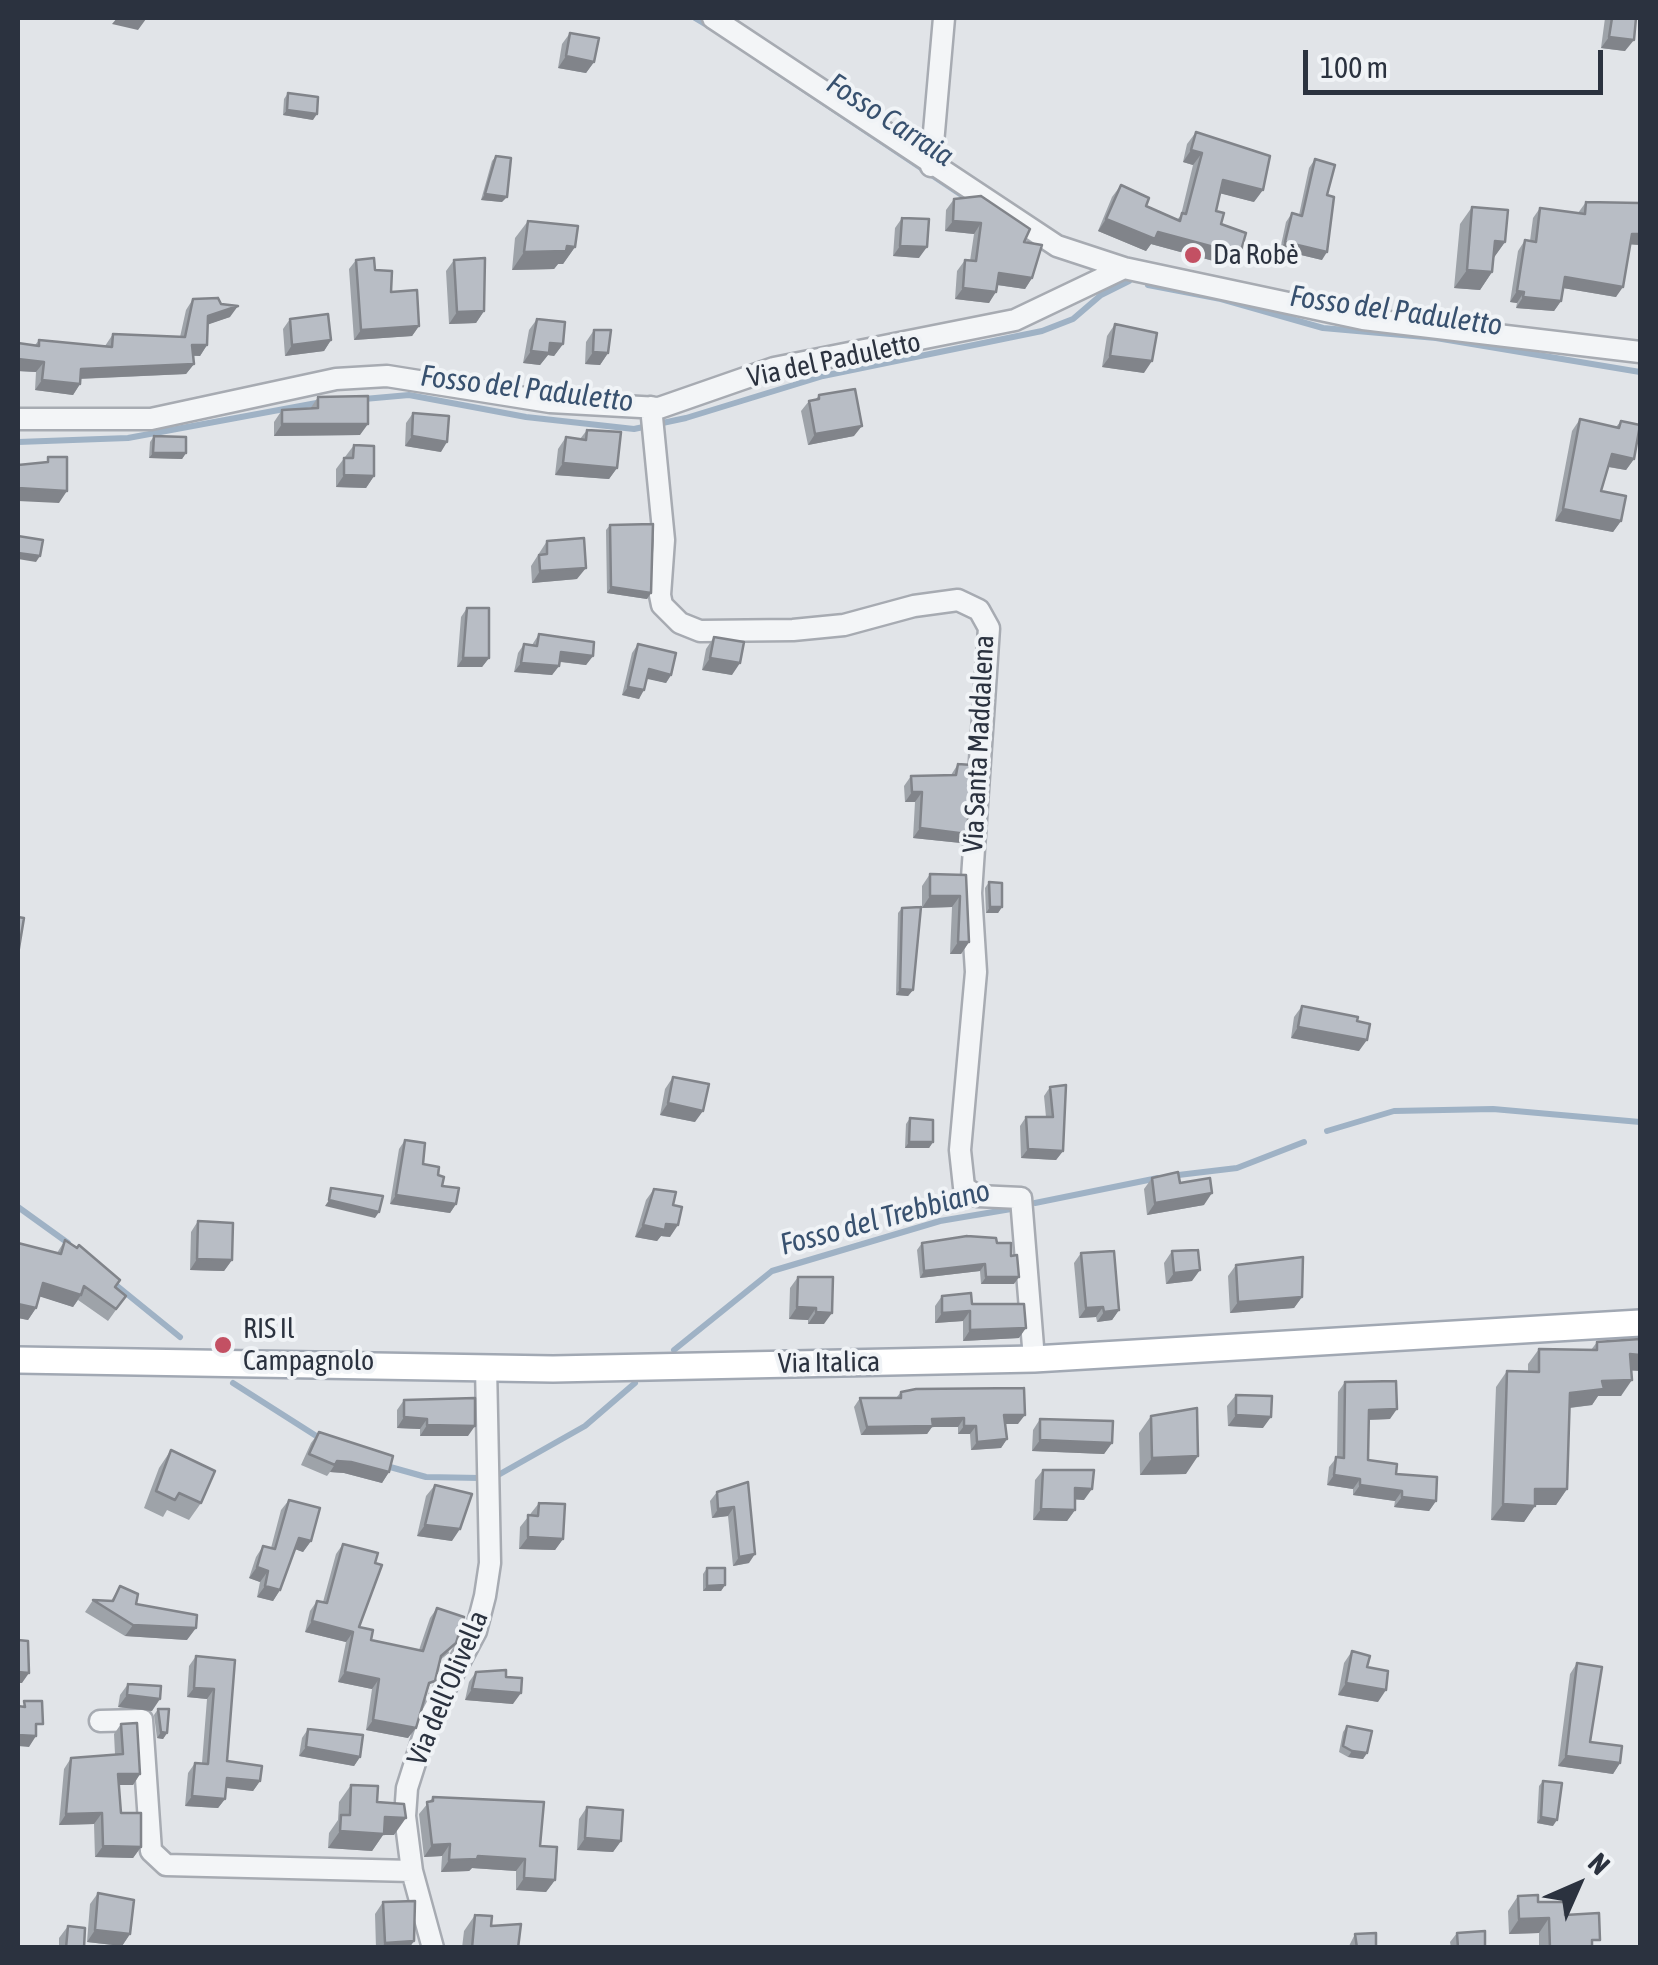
<!DOCTYPE html>
<html>
<head>
<meta charset="utf-8">
<style>
  body { margin:0 }
  #map { position:relative; width:1658px; height:1965px; overflow:hidden; background:#e1e4e8; font-family:"Asap Condensed",sans-serif }
  canvas { display:block }
  .frame { position:absolute; inset:0; border:20px solid #2b323f; pointer-events:none }
  .north { position:absolute; left:1528px; top:1835px; width:100px; height:100px; -webkit-text-stroke:8px #f0f3f6; paint-order:stroke; rotate:45deg; font-size:28px; font-weight:700; line-height:40px; text-align:center; color:#2b323f }
  .north::after { content:''; display:block; margin:auto; width:35px; height:45px; background:#2b323f; clip-path:polygon(50% 0,100% 100%,50% 72%,0 100%) }
  .scale { position:absolute; left:1303px; top:50px; width:300px; height:45px; box-sizing:border-box; border:5px solid #2b323f; border-top:0; padding-left:12px; font-size:30px; line-height:35px; white-space:nowrap; color:#2b323f; -webkit-text-stroke:8px #f0f3f6; paint-order:stroke }
</style>
</head>
<body>
<div id="map">
<canvas width="1658" height="1965"></canvas>
<div class="frame"></div>
<div class="north">N</div>
<div class="scale">100 m</div>
</div>
<script>
const ctx = document.querySelector('canvas').getContext('2d');
ctx.lineJoin = 'round';
const poly = rows => new Path2D(rows.map(r => 'M' + r).join(''));
function trace(path, color, width, dash) { ctx.strokeStyle = color; ctx.lineWidth = width; ctx.lineCap = dash ? 'butt' : 'round'; ctx.setLineDash(dash || []); ctx.stroke(path); }
function fillPath(path, color) { ctx.fillStyle = color; ctx.fill(path, 'evenodd'); }
function write(font, color, halo, rows, align = 'center') {
  ctx.font = font + ' "Asap Condensed",sans-serif'; ctx.lineWidth = 8; ctx.setLineDash([]); ctx.textBaseline = 'middle'; ctx.strokeStyle = halo; ctx.fillStyle = color; for (const [text, x, y, turn = 0] of rows) {
    ctx.save(); ctx.translate(x, y); ctx.rotate((+turn || 0) * Math.PI / 180); ctx.textAlign = isNaN(turn) ? turn : align; if (halo) ctx.strokeText(text, 0, 0); ctx.fillText(text, 0, 0); ctx.restore();
  }
}
const stream = poly([
  [695,18,710,27],
  [758,59,972,202],
  [1148,285,1221,299,1323,328,1436,338,1640,372],
  [364,399,409,395,526,417,634,429,686,418,823,376,1042,331,1073,319,1101,295,1129,281],
  [18,442,128,438,322,402],
  [1327,1131,1394,1111,1493,1109,1640,1122],
  [1170,1176,1237,1168,1304,1142],
  [1035,1203,1158,1178],
  [18,1207,68,1243],
  [111,1281,180,1337],
  [674,1350,772,1271,940,1221,1017,1208],
  [233,1383,321,1439],
  [383,1465,426,1477,480,1478],
  [500,1474,585,1426,635,1383]
]);
const minor = poly([
  [713,18,1057,246,1124,268,1363,319,1640,352],
  [931,166,944,18],
  [651,407,664,540,660,595,662,605,680,623,700,631,793,630,844,625,914,606,958,600,979,610,989,628,971,893,976,972,960,1150,964,1187,977,1196,1021,1198,1034,1359],
  [18,419,151,419,336,379,387,376,550,402,659,408,774,368,1015,320,1124,268],
  [100,1721,142,1720,151,1851,166,1865,412,1871],
  [433,1948,412,1871,405,1816,407,1788,429,1719,476,1631,485,1596,490,1563,486,1366]
]);
const major = poly([
  [18,1360,553,1369,1034,1359,1640,1323]
]);
const wall = poly([
  [1605,18,1636,18,1625,51,1601,48],
  [570,33,594,62,586,73,558,68,562,44],
  [288,93,313,120,283,115,284,99],
  [1196,132,1254,202,1220,193,1216,211,1221,224,1240,254,1232,266,1151,244,1146,251,1098,231,1112,197,1121,185,1146,206,1177,220,1181,215,1193,165,1183,162,1187,144],
  [496,156,502,202,481,200,492,161],
  [1315,159,1327,195,1322,260,1280,250,1286,222,1292,213,1299,215,1309,168],
  [954,199,1024,242,1032,278,1025,289,997,285,989,303,955,299,957,271,965,260,970,261,974,234,945,231,946,210],
  [1586,202,1640,203,1640,245,1630,244,1616,297,1563,288,1561,301,1554,311,1516,308,1517,303,1510,302,1518,251,1525,240,1530,241,1533,218,1540,208,1578,213],
  [1472,207,1505,242,1493,258,1492,272,1480,290,1454,288,1460,224],
  [902,218,919,258,893,256,895,228],
  [528,221,575,247,563,264,558,264,554,269,512,270,515,238],
  [356,260,375,270,419,326,412,336,354,340,349,269],
  [454,260,484,311,476,323,449,324,446,271],
  [193,299,230,317,208,324,207,345,200,356,193,356,194,364,186,374,80,379,80,384,73,395,35,390,36,372,18,371,18,343,35,345,39,340,105,346,113,334,180,337,186,310],
  [290,319,331,340,324,351,285,356,283,329],
  [537,319,563,344,554,356,548,355,540,365,523,363,529,330],
  [1115,324,1144,373,1102,367,1107,336],
  [594,330,608,353,600,365,585,364,586,342],
  [819,395,854,436,808,445,801,411,809,401,816,399],
  [318,397,360,435,274,436,274,422,282,410,310,409],
  [413,413,441,452,405,446,406,423],
  [1580,419,1616,427,1621,421,1634,459,1626,470,1608,467,1601,491,1621,521,1613,532,1555,521,1572,431],
  [587,430,617,468,609,479,555,475,558,449,566,437,580,439],
  [154,436,186,453,182,459,149,458,150,442],
  [354,445,374,476,366,488,336,487,336,469],
  [610,525,651,593,647,599,607,593,606,530],
  [547,541,577,579,532,583,531,566],
  [467,608,489,658,482,667,457,667,461,617],
  [539,634,593,656,586,665,560,662,559,666,552,675,514,672,518,653,524,644,532,645],
  [714,637,732,675,702,670,706,649],
  [638,644,671,675,666,683,647,678,639,699,622,695,632,653],
  [958,764,967,834,961,843,913,838,915,802,905,802,904,786,911,776,951,775],
  [930,874,966,875,969,942,961,954,950,954,952,907,922,908,922,886],
  [989,882,1002,907,998,913,986,913,985,888],
  [902,908,913,990,908,996,896,995,898,913],
  [1302,1006,1357,1021,1359,1051,1291,1038,1294,1017],
  [673,1077,695,1122,660,1115,665,1089],
  [1050,1087,1063,1151,1056,1160,1021,1158,1020,1126,1026,1117,1046,1117,1044,1096],
  [910,1118,933,1142,929,1148,905,1148,906,1124],
  [405,1140,423,1164,438,1175,442,1186,456,1204,450,1213,390,1204,399,1149],
  [1152,1178,1180,1183,1204,1205,1147,1215,1144,1189],
  [654,1189,673,1205,670,1237,661,1236,657,1241,635,1237,646,1200],
  [198,1221,232,1260,224,1271,190,1270,191,1232],
  [65,1240,126,1296,108,1321,78,1300,73,1307,40,1296,36,1308,28,1320,18,1318,18,1243,57,1253],
  [922,1243,997,1243,1011,1256,1014,1284,981,1284,980,1271,920,1278,917,1250],
  [1172,1251,1192,1281,1166,1284,1164,1263],
  [1081,1253,1119,1310,1112,1320,1097,1322,1096,1317,1079,1318,1074,1263],
  [1236,1265,1302,1297,1294,1308,1230,1313,1228,1276],
  [798,1277,824,1324,808,1324,808,1320,789,1319,790,1288],
  [942,1296,972,1304,1019,1338,963,1341,963,1321,935,1323,935,1306],
  [1597,1342,1631,1371,1621,1396,1598,1396,1592,1405,1570,1408,1567,1489,1556,1505,1535,1505,1524,1522,1491,1520,1496,1387,1507,1371,1528,1372,1528,1364,1539,1349,1591,1350],
  [1345,1382,1390,1419,1369,1420,1368,1460,1396,1474,1436,1501,1429,1511,1394,1507,1395,1501,1353,1495,1353,1489,1327,1485,1329,1467,1337,1457,1338,1392],
  [901,1392,1018,1424,1005,1424,1007,1439,1001,1448,971,1450,970,1434,958,1434,958,1427,932,1427,927,1434,861,1435,854,1407,860,1398,896,1398],
  [1236,1395,1263,1428,1228,1426,1227,1406],
  [404,1400,468,1436,420,1436,420,1429,397,1428,397,1410],
  [1151,1416,1186,1474,1140,1475,1139,1433],
  [1040,1419,1112,1443,1104,1454,1032,1451,1033,1430],
  [319,1432,389,1472,382,1483,344,1473,330,1472,327,1476,301,1465,311,1443],
  [171,1450,201,1503,189,1520,167,1510,163,1517,144,1508,159,1468],
  [1043,1470,1084,1500,1075,1499,1075,1510,1067,1521,1033,1520,1035,1480],
  [748,1482,749,1563,733,1566,728,1516,712,1518,710,1501,717,1492],
  [435,1485,452,1541,417,1536,426,1496],
  [289,1500,311,1541,303,1552,295,1549,280,1590,273,1601,257,1597,260,1582,249,1578,256,1557,263,1546,271,1548,281,1510],
  [539,1503,563,1539,555,1550,519,1549,520,1527],
  [343,1544,359,1627,371,1640,419,1650,430,1618,437,1608,449,1653,440,1660,408,1738,366,1730,372,1689,338,1682,346,1642,305,1632,310,1611,317,1601,323,1602,336,1554],
  [707,1568,725,1585,721,1591,703,1591,703,1574],
  [120,1586,136,1604,187,1640,125,1636,85,1612,93,1600,111,1601],
  [1352,1651,1367,1667,1378,1702,1338,1695,1344,1663],
  [196,1656,235,1660,227,1761,260,1781,253,1791,226,1788,225,1799,218,1808,185,1806,188,1773,195,1763,202,1763,207,1699,187,1697,189,1666],
  [1577,1663,1590,1742,1620,1763,1613,1774,1558,1766,1570,1674],
  [476,1672,506,1677,513,1704,465,1700,469,1682],
  [128,1684,152,1711,118,1707,120,1695],
  [158,1709,167,1733,163,1739,157,1738,154,1715],
  [121,1724,140,1774,133,1785,119,1785,121,1813,141,1847,133,1858,95,1857,94,1824,59,1825,64,1769,71,1758,115,1754,114,1734],
  [1347,1726,1367,1753,1363,1759,1348,1757,1339,1752,1343,1732],
  [308,1729,360,1757,354,1766,299,1756,302,1738],
  [1543,1781,1553,1826,1537,1823,1539,1786],
  [351,1785,377,1802,394,1835,383,1835,372,1851,328,1848,329,1833,338,1820,339,1802],
  [433,1797,540,1846,555,1880,546,1892,516,1890,516,1871,472,1868,469,1871,441,1872,442,1856,424,1857,419,1814],
  [587,1807,621,1841,613,1852,577,1850,579,1819],
  [98,1893,130,1934,122,1946,87,1942,90,1904],
  [1518,1896,1538,1902,1565,1915,1594,1948,1539,1948,1539,1933,1509,1934,1508,1911],
  [383,1902,414,1941,409,1948,376,1948,375,1914],
  [475,1915,491,1926,518,1948,462,1948,464,1931],
  [68,1926,84,1948,59,1948,59,1938],
  [1457,1933,1485,1948,1451,1948,1450,1942],
  [1355,1934,1376,1948,1348,1948]
]);
const shadedWall = poly([
  [117,18,141,18,146,19,138,30,112,24],
  [1609,37,1634,40,1625,51,1601,48],
  [566,56,594,62,586,73,558,68],
  [287,110,317,114,313,120,283,115],
  [1191,150,1202,153,1193,165,1183,162],
  [1223,180,1263,190,1254,202,1215,192],
  [485,194,507,197,502,202,481,200],
  [1106,219,1158,232,1240,254,1232,266,1151,244,1146,251,1098,231],
  [953,221,981,223,974,234,945,231],
  [1632,234,1640,234,1640,245,1624,244],
  [1495,241,1505,242,1493,259],
  [1285,242,1327,252,1322,260,1280,250],
  [567,246,575,247,563,264,558,264,554,269,512,270,524,252],
  [900,246,927,247,919,258,893,256],
  [1467,270,1492,272,1480,290,1454,288],
  [999,273,1032,278,1025,289,991,284],
  [1565,277,1623,287,1616,297,1557,287],
  [963,288,996,292,989,303,955,299],
  [1517,291,1524,292,1517,303,1510,302],
  [1523,297,1561,301,1554,311,1516,308],
  [238,306,230,317,201,327,208,316],
  [484,311,476,323,449,324,457,312],
  [419,326,412,336,354,340,361,330],
  [331,340,324,351,285,356,292,345],
  [550,343,563,344,554,356,548,355,540,365,523,363,531,351],
  [192,345,207,345,200,356,185,355],
  [593,352,608,353,600,365,585,364],
  [1110,356,1152,361,1144,373,1102,367],
  [18,359,44,362,36,372,18,371],
  [194,364,186,374,73,379,81,369],
  [42,380,80,384,73,395,35,390],
  [282,424,368,424,360,435,274,436],
  [862,426,854,436,808,445,815,434],
  [412,436,447,442,441,452,405,446],
  [153,453,186,453,182,459,149,458],
  [1612,454,1634,459,1626,470,1604,466],
  [563,463,617,468,609,479,555,475],
  [344,475,374,476,366,488,336,487],
  [18,488,67,491,59,503,18,501],
  [1563,509,1621,521,1613,532,1555,521],
  [18,553,40,556,36,562,18,559],
  [586,568,577,579,532,583,540,571],
  [611,587,651,593,647,599,607,593],
  [561,652,593,656,586,665,555,661],
  [463,658,489,658,482,667,457,667],
  [710,658,740,663,732,675,702,670],
  [521,663,559,666,552,675,514,672],
  [649,669,671,675,666,683,643,678],
  [628,687,644,690,639,699,622,695],
  [912,792,922,792,915,802,905,802],
  [920,828,967,834,961,843,913,838],
  [930,896,960,896,952,907,922,908],
  [990,907,1002,907,998,913,986,913],
  [958,942,969,942,961,954,950,954],
  [900,989,913,990,908,996,896,995],
  [1298,1027,1367,1040,1359,1051,1291,1038],
  [668,1103,703,1111,695,1122,660,1115],
  [909,1142,933,1142,929,1148,905,1148],
  [1028,1149,1063,1151,1056,1160,1021,1158],
  [1212,1193,1204,1205,1147,1215,1155,1203],
  [396,1195,456,1204,450,1213,390,1204],
  [329,1200,379,1212,375,1218,325,1206],
  [666,1224,678,1225,670,1237,661,1236,657,1241,635,1237,643,1225],
  [197,1259,232,1260,224,1271,190,1270],
  [985,1264,980,1271,920,1278,924,1271],
  [1200,1270,1192,1281,1166,1284,1174,1273],
  [986,1277,1019,1277,1014,1284,981,1284],
  [43,1283,81,1295,73,1307,35,1295],
  [1302,1297,1294,1308,1230,1313,1238,1302],
  [18,1304,36,1308,28,1320,18,1318],
  [797,1307,816,1308,808,1320,789,1319],
  [1103,1307,1096,1317,1079,1318,1086,1308],
  [1119,1310,1112,1320,1097,1322,1104,1312],
  [970,1311,963,1321,935,1323,942,1313],
  [816,1312,832,1313,824,1324,808,1324],
  [1026,1328,1019,1338,963,1341,970,1330],
  [1630,1354,1640,1355,1640,1371,1619,1370],
  [1632,1380,1621,1396,1598,1396,1592,1405,1559,1409,1570,1393,1602,1381],
  [1397,1409,1390,1419,1362,1420,1369,1410],
  [1004,1415,1025,1415,1018,1424,998,1424],
  [1236,1415,1271,1417,1263,1428,1228,1426],
  [404,1417,427,1419,420,1429,397,1428],
  [964,1418,958,1427,932,1427,927,1434,861,1435,867,1427,932,1419],
  [427,1425,475,1426,468,1436,420,1436],
  [964,1426,976,1426,970,1434,958,1434],
  [1007,1439,1001,1448,971,1450,977,1442],
  [1040,1440,1112,1443,1104,1454,1032,1451],
  [1198,1456,1186,1474,1140,1475,1152,1458],
  [337,1461,351,1462,389,1472,382,1483,344,1473,330,1472],
  [1334,1475,1360,1479,1353,1489,1327,1485],
  [1360,1485,1402,1491,1395,1501,1353,1495],
  [1075,1488,1092,1489,1084,1500,1068,1499],
  [1535,1489,1567,1489,1556,1505,1524,1505],
  [1402,1497,1436,1501,1429,1511,1394,1507],
  [1503,1504,1535,1506,1524,1522,1491,1520],
  [734,1507,728,1516,712,1518,718,1509],
  [1041,1509,1075,1510,1067,1521,1033,1520],
  [425,1525,460,1529,452,1541,417,1536],
  [528,1537,563,1539,555,1550,519,1549],
  [299,1538,311,1541,303,1552,292,1548],
  [755,1554,749,1563,733,1566,739,1557],
  [257,1567,268,1571,260,1582,249,1578],
  [725,1585,721,1591,703,1591,707,1586],
  [265,1586,280,1590,273,1601,257,1597],
  [312,1621,353,1632,346,1642,305,1632],
  [133,1625,196,1628,187,1640,125,1636],
  [18,1672,29,1673,22,1683,18,1683],
  [345,1672,379,1679,372,1689,338,1682],
  [1346,1683,1386,1690,1378,1702,1338,1695],
  [194,1688,214,1689,207,1699,187,1697],
  [472,1689,521,1693,513,1704,465,1700],
  [127,1695,160,1699,152,1711,118,1707],
  [373,1720,416,1728,408,1738,366,1730],
  [161,1732,167,1733,163,1739,157,1738],
  [18,1735,36,1736,29,1747,18,1746],
  [306,1747,360,1757,354,1766,299,1756],
  [1352,1751,1367,1753,1363,1759,1348,1757],
  [1566,1756,1620,1763,1613,1774,1558,1766],
  [118,1774,140,1774,133,1785,111,1785],
  [227,1778,260,1781,253,1791,220,1787],
  [192,1796,225,1799,218,1808,185,1806],
  [102,1813,94,1824,59,1825,66,1814],
  [385,1817,406,1818,394,1835,383,1835,372,1851,328,1848,340,1831],
  [1541,1817,1557,1820,1553,1826,1537,1823],
  [585,1838,621,1841,613,1852,577,1850],
  [450,1844,442,1856,424,1857,432,1845],
  [103,1846,141,1847,133,1858,95,1857],
  [478,1856,525,1859,516,1871,472,1868,469,1871,441,1872,449,1860],
  [524,1878,555,1880,546,1892,516,1890],
  [1549,1918,1539,1933,1509,1934,1519,1919],
  [95,1930,130,1934,122,1946,87,1942],
  [414,1941,409,1948,381,1948,385,1943]
]);
const building = poly([
  [1612,18,1636,18,1634,40,1609,37,1612,18],
  [570,33,599,38,594,62,566,56,570,33],
  [288,93,318,97,317,114,287,110,288,93],
  [1196,132,1270,156,1263,190,1223,180,1216,211,1224,213,1221,224,1246,233,1240,254,1158,232,1155,239,1106,219,1121,185,1149,198,1146,206,1180,221,1182,213,1186,214,1202,153,1191,150,1196,132],
  [496,156,511,158,507,197,485,194,496,156],
  [1315,159,1335,165,1327,195,1334,197,1327,252,1285,242,1292,213,1302,216,1315,159],
  [981,196,1030,229,1024,242,1042,245,1032,278,999,273,996,292,963,288,965,260,976,261,981,223,953,221,954,199,981,196],
  [1586,202,1640,203,1640,234,1632,234,1623,287,1565,277,1561,301,1523,297,1524,292,1517,291,1525,240,1536,242,1540,208,1585,214,1586,202],
  [1472,207,1508,210,1505,242,1495,241,1492,272,1467,270,1472,207],
  [902,218,929,219,927,247,900,246,902,218],
  [528,221,578,226,575,247,567,246,566,251,524,252,528,221],
  [374,258,375,270,392,271,391,292,417,290,419,326,361,330,356,260,374,258],
  [485,258,484,311,457,312,454,260,485,258],
  [218,298,221,304,238,306,208,316,207,345,192,345,194,364,81,369,80,384,42,380,44,362,18,359,18,343,39,346,39,340,112,347,113,334,185,337,193,299,218,298],
  [328,314,331,340,292,345,290,319,328,314],
  [537,319,565,322,563,344,550,343,549,353,531,351,537,319],
  [1115,324,1157,333,1152,361,1110,356,1115,324],
  [594,330,611,330,608,353,593,352,594,330],
  [855,389,862,426,815,434,809,401,819,399,819,395,855,389],
  [368,396,368,424,282,424,282,410,318,408,318,397,368,396],
  [413,413,449,416,447,442,412,436,413,413],
  [1580,419,1619,428,1621,421,1640,425,1634,459,1612,454,1601,491,1626,496,1621,521,1563,509,1580,419],
  [587,430,621,432,617,468,563,463,566,437,586,440,587,430],
  [154,436,186,437,186,453,153,453,154,436],
  [354,445,374,446,374,476,344,475,344,458,353,458,354,445],
  [48,457,67,457,67,491,18,488,18,465,48,462,48,457],
  [653,524,651,593,611,587,610,525,653,524],
  [18,536,43,540,40,556,18,553,18,536],
  [584,538,586,568,540,571,539,555,547,554,547,541,584,538],
  [467,608,489,608,489,658,463,658,467,608],
  [539,634,594,642,593,656,561,652,559,666,521,663,524,644,537,646,539,634],
  [714,637,744,642,740,663,710,658,714,637],
  [638,644,676,653,671,675,649,669,644,690,628,687,638,644],
  [958,764,972,765,967,834,920,828,922,792,912,792,911,776,956,775,958,764],
  [930,874,966,875,969,942,958,942,960,896,930,896,930,874],
  [989,882,1002,883,1002,907,990,907,989,882],
  [921,907,913,990,900,989,902,908,921,907],
  [18,917,24,918,18,954,18,917],
  [1302,1006,1358,1017,1357,1021,1370,1024,1367,1040,1298,1027,1302,1006],
  [673,1077,709,1084,703,1111,668,1103,673,1077],
  [1066,1085,1063,1151,1028,1149,1026,1117,1053,1117,1050,1087,1066,1085],
  [910,1118,933,1120,933,1142,909,1142,910,1118],
  [405,1140,425,1143,423,1164,439,1167,438,1175,444,1177,442,1186,459,1188,456,1204,396,1195,405,1140],
  [1178,1172,1180,1183,1210,1178,1212,1193,1155,1203,1152,1178,1178,1172],
  [331,1188,383,1196,379,1212,329,1200,331,1188],
  [654,1189,676,1192,673,1205,682,1207,678,1225,666,1224,665,1230,643,1225,654,1189],
  [198,1221,233,1223,232,1260,197,1259,198,1221],
  [967,1236,996,1238,997,1243,1011,1243,1011,1256,1017,1255,1019,1277,986,1277,985,1264,924,1271,922,1243,967,1236],
  [65,1240,77,1248,79,1245,120,1280,115,1287,126,1296,116,1309,84,1286,81,1295,43,1283,36,1308,18,1304,18,1243,61,1254,65,1240],
  [1198,1250,1200,1270,1174,1273,1172,1251,1198,1250],
  [1114,1251,1119,1310,1104,1312,1103,1307,1086,1308,1081,1253,1114,1251],
  [1303,1257,1302,1297,1238,1302,1236,1265,1303,1257],
  [798,1277,833,1277,832,1313,816,1312,816,1308,797,1307,798,1277],
  [971,1293,972,1304,1024,1304,1026,1328,970,1330,970,1311,942,1313,942,1296,971,1293],
  [1640,1339,1640,1355,1630,1354,1632,1380,1602,1381,1604,1389,1570,1393,1567,1489,1535,1489,1535,1506,1503,1504,1507,1371,1539,1372,1539,1349,1597,1350,1597,1342,1640,1339],
  [1396,1381,1397,1409,1369,1410,1368,1460,1397,1464,1396,1474,1437,1477,1436,1501,1402,1497,1402,1491,1360,1485,1360,1479,1334,1475,1336,1457,1344,1458,1345,1382,1396,1381],
  [1024,1388,1025,1415,1004,1415,1007,1439,977,1442,976,1426,964,1426,964,1418,932,1419,933,1426,867,1427,860,1398,901,1398,901,1392,916,1389,1024,1388],
  [1236,1395,1272,1396,1271,1417,1236,1415,1236,1395],
  [475,1398,475,1426,427,1425,427,1419,404,1417,404,1400,475,1398],
  [1197,1408,1198,1456,1152,1458,1151,1416,1197,1408],
  [1040,1419,1113,1421,1112,1443,1040,1440,1040,1419],
  [319,1432,393,1456,389,1472,351,1462,337,1461,335,1465,309,1454,319,1432],
  [171,1450,215,1471,201,1503,179,1493,175,1500,156,1491,171,1450],
  [1043,1470,1094,1470,1092,1489,1075,1488,1075,1510,1041,1509,1043,1470],
  [748,1482,755,1554,739,1557,734,1507,718,1509,717,1492,748,1482],
  [435,1485,472,1494,460,1529,425,1525,435,1485],
  [289,1500,320,1508,311,1541,299,1538,280,1590,265,1586,268,1571,257,1567,263,1546,275,1549,289,1500],
  [539,1503,565,1504,563,1539,528,1537,528,1515,538,1516,539,1503],
  [343,1544,378,1553,375,1563,382,1565,359,1627,373,1630,371,1640,423,1651,437,1608,464,1617,456,1643,441,1656,435,1681,429,1683,416,1728,373,1720,379,1679,345,1672,353,1632,312,1621,317,1601,327,1603,343,1544],
  [707,1568,725,1568,725,1585,707,1586,707,1568],
  [120,1586,138,1594,136,1604,197,1615,196,1628,133,1625,93,1600,113,1601,120,1586],
  [18,1640,28,1641,29,1673,18,1672,18,1640],
  [1352,1651,1370,1656,1367,1667,1388,1671,1386,1690,1346,1683,1352,1651],
  [196,1656,235,1660,227,1761,262,1766,260,1781,227,1778,225,1799,192,1796,195,1763,208,1764,214,1689,194,1688,196,1656],
  [1577,1663,1602,1667,1590,1742,1622,1746,1620,1763,1566,1756,1577,1663],
  [506,1670,506,1677,522,1678,521,1693,472,1689,476,1672,506,1670],
  [128,1684,161,1686,160,1699,127,1695,128,1684],
  [24,1701,42,1701,43,1724,36,1724,36,1736,18,1735,18,1706,25,1707,24,1701],
  [158,1709,169,1709,167,1733,161,1732,158,1709],
  [137,1723,140,1774,118,1774,121,1813,141,1813,141,1847,103,1846,102,1813,66,1814,71,1758,123,1754,121,1724,137,1723],
  [1347,1726,1372,1731,1367,1753,1352,1751,1343,1746,1347,1726],
  [308,1729,363,1735,360,1757,306,1747,308,1729],
  [1543,1781,1562,1783,1557,1820,1541,1817,1543,1781],
  [351,1785,378,1786,377,1802,404,1804,406,1818,385,1817,384,1834,340,1831,341,1815,350,1815,351,1785],
  [433,1797,544,1802,540,1846,557,1847,555,1880,524,1878,525,1859,478,1856,477,1859,449,1860,450,1844,432,1845,427,1802,433,1801,433,1797],
  [587,1807,623,1810,621,1841,585,1838,587,1807],
  [98,1893,134,1900,130,1934,95,1930,98,1893],
  [1538,1895,1538,1902,1565,1902,1565,1915,1599,1913,1600,1940,1592,1940,1592,1948,1550,1948,1549,1918,1519,1919,1518,1896,1538,1895],
  [415,1901,414,1941,385,1943,383,1902,415,1901],
  [475,1915,492,1916,491,1926,521,1924,518,1948,472,1948,475,1915],
  [68,1926,85,1928,84,1948,66,1948,68,1926],
  [1485,1931,1485,1948,1458,1948,1457,1933,1485,1931],
  [1376,1933,1376,1948,1357,1948,1355,1934,1376,1933]
]);
const markers = [
  [1193,255,10,"#c35063"],
  [223,1345,10,"#c35063"]
];
const poiNames = [
  ["Da Robè",1213,255],
  ["RIS Il",243,1329],
  ["Campagnolo",243,1361]
];
const streetNames = [
  ["Via del Paduletto",834,360,-12],
  ["Via Santa Maddalena",979,744,-87],
  ["Via Italica",829,1363,-1],
  ["Via dell'Olivella",448,1688,-67]
];
const waterNames = [
  ["Fosso Carraia",890,120,33],
  ["Fosso del Paduletto",1396,311,8],
  ["Fosso del Paduletto",527,389,7],
  ["Fosso del Trebbiano",885,1218,-15]
];
trace(stream, '#9fb2c5', 6);
trace(minor, '#a7abb2', 25);
trace(major, '#a1a8b3', 30);
trace(minor, '#f3f5f7', 20);
trace(major, '#fff', 25);
fillPath(wall, '#9ea3a9');
fillPath(shadedWall, '#81848a');
fillPath(building, '#b8bdc5');
trace(building, '#81848a', 2.5);
for (const [x, y, r, color] of markers) { const dot = new Path2D(); dot.arc(x, y, r, 0, 2 * Math.PI); ctx.fillStyle = color; ctx.fill(dot); trace(dot, '#f0f3f6', 4); }
write('28px', '#2b323f', '#f0f3f6', poiNames, 'left');
write('28px', '#2b323f', '#f0f3f6', streetNames);
write('italic 30px', '#38516f', '#f0f3f6', waterNames);
</script>
</body>
</html>
